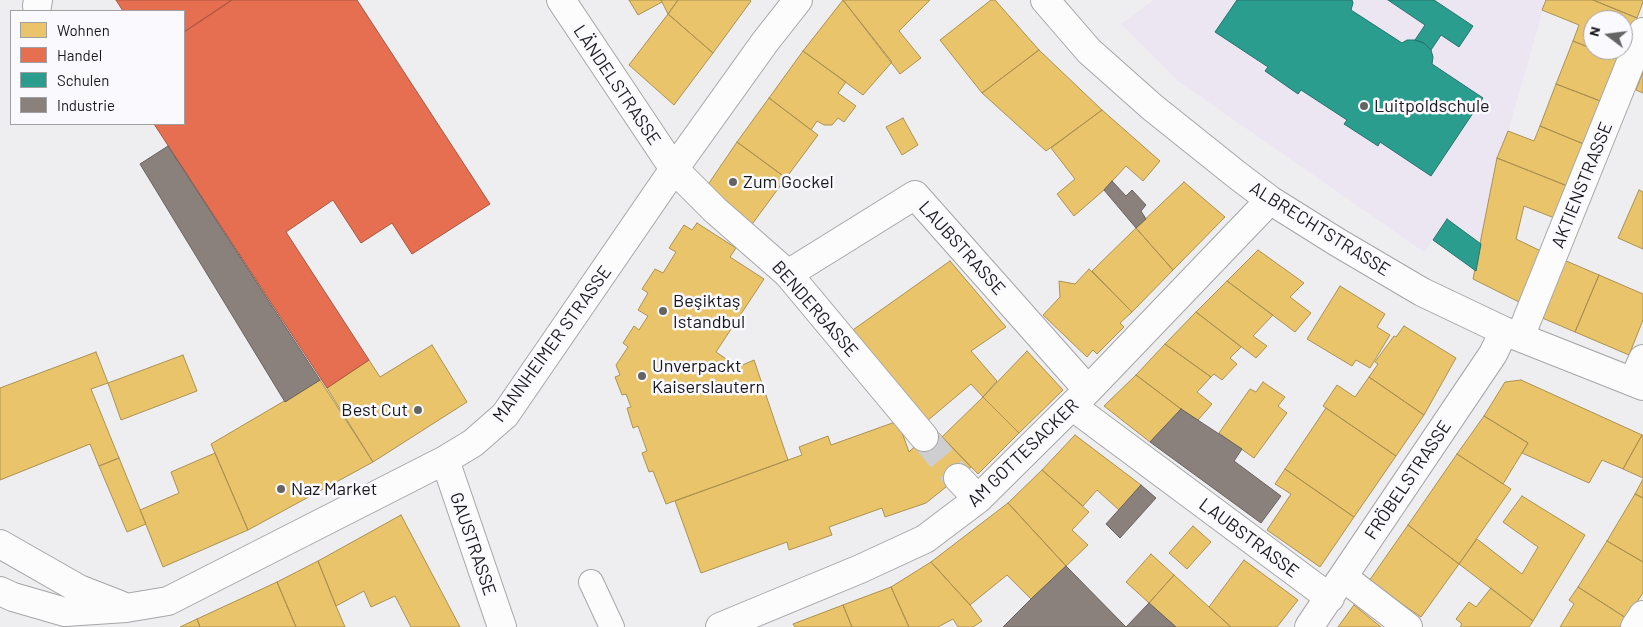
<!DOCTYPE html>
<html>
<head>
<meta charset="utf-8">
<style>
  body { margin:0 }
  #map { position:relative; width:1643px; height:627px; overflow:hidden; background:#eeeef0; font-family:Barlow,sans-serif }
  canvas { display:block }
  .legend { position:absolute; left:10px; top:10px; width:175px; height:115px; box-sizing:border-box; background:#fafafe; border:1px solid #a0a0a3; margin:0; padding:6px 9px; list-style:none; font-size:15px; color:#19191a }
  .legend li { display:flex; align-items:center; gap:10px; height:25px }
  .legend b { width:25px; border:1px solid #a0a0a3 }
  .north { position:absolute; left:1583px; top:10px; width:50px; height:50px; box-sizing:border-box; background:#fafafe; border:1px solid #a0a0a3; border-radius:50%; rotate:285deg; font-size:14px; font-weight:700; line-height:20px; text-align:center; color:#19191a }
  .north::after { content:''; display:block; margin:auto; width:18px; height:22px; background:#646465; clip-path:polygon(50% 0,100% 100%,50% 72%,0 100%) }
</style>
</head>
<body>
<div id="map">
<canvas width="1643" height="627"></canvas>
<ul class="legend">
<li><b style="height:14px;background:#e9c46a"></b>Wohnen</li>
<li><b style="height:14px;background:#e76f51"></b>Handel</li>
<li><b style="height:14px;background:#2a9d8f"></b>Schulen</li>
<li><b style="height:14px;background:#8a817c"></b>Industrie</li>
</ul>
<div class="north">N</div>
</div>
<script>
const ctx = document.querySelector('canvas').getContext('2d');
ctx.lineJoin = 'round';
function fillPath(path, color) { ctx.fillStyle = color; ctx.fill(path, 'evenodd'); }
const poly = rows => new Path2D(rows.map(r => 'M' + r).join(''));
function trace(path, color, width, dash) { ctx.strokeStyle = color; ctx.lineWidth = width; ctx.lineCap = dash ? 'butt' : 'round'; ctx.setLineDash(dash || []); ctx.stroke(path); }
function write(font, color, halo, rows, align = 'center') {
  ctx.font = font + ' Barlow,sans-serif'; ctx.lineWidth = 5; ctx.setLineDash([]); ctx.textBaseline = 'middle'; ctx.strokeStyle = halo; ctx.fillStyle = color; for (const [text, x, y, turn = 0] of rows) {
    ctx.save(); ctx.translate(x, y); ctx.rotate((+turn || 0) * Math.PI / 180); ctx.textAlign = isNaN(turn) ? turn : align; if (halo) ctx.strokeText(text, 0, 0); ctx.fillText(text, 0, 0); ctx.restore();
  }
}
const education = poly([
  [1154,0,1546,0,1508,131,1497,158,1481,244,1447,219,1424,252,1178,81,1121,24]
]);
const homes = poly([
  [629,0,661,0,662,2,638,15,629,0],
  [661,0,678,0,668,14,661,0],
  [678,0,750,0,751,1,713,53,668,14,678,0],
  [843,0,892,62,863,95,803,51,843,0],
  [843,0,930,0,899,31,921,58,900,74,843,0],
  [991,0,995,0,1039,50,982,93,940,40,991,0],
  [1546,0,1593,0,1637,18,1620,60,1595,50,1623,50,1623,20,1593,20,1593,49,1573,41,1579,25,1542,10,1546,0],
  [1593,0,1643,0,1643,2,1637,18,1593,0],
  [668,14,713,53,674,105,629,65,668,14],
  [1573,41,1620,60,1603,102,1556,84,1573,41],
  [1039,50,1102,110,1046,151,982,93,1039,50],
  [803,51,846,82,838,93,856,106,844,122,838,118,832,125,824,125,817,121,811,130,769,98,803,51],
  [1643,72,1643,93,1636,90,1643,72],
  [1556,84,1603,102,1586,145,1540,126,1556,84],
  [769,98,818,135,786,178,737,142,769,98],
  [1102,110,1160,161,1143,181,1126,166,1104,190,1074,216,1057,194,1075,179,1051,148,1102,110],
  [903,118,918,145,902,155,886,127,903,118],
  [1540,126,1586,145,1570,187,1497,158,1508,131,1534,141,1540,126],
  [737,142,786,178,750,227,707,186,737,142],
  [1497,158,1570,187,1557,219,1524,206,1516,239,1545,253,1525,305,1473,279,1497,158],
  [1184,182,1225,217,1173,270,1136,228,1184,182],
  [1639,190,1643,192,1643,249,1618,238,1639,190],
  [697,223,736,248,730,257,764,279,716,352,738,367,754,360,788,460,666,504,653,471,649,472,642,453,647,451,638,426,633,428,627,408,631,407,626,394,622,395,615,377,620,375,616,365,628,347,623,343,634,326,639,330,648,316,638,310,648,293,642,289,655,269,663,273,676,252,669,248,684,225,692,230,697,223],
  [1136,228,1173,270,1132,312,1092,271,1136,228],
  [1258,250,1304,283,1290,297,1311,313,1295,332,1227,281,1258,250],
  [1564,260,1599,275,1575,332,1540,317,1564,260],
  [950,261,1006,327,971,351,997,381,983,397,971,384,927,421,850,332,950,261],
  [1089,269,1132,312,1120,323,1124,327,1097,354,1093,350,1087,357,1043,315,1060,297,1059,281,1075,284,1089,269],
  [1599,275,1643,294,1643,320,1629,355,1575,332,1599,275],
  [1227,281,1273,315,1253,336,1267,346,1256,358,1196,312,1227,281],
  [1340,286,1385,314,1377,327,1390,335,1370,368,1356,360,1352,366,1307,339,1340,286],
  [1196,312,1241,347,1230,358,1237,364,1222,380,1214,374,1211,377,1165,344,1196,312],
  [1404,326,1456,358,1424,415,1369,377,1378,364,1375,362,1394,336,1396,337,1404,326],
  [1165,344,1211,377,1197,392,1212,404,1198,420,1181,409,1136,375,1165,344],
  [432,345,467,402,373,462,327,388,369,360,380,377,432,345],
  [1027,351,1063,390,1019,433,983,397,1027,351],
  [96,352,108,383,91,389,119,458,99,466,90,444,0,480,0,388,96,352],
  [183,355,197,391,121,420,108,383,183,355],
  [1136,375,1181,409,1150,442,1104,406,1136,375],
  [1369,377,1424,415,1396,456,1323,406,1337,385,1355,397,1369,377],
  [320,380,373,462,248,530,211,444,320,380],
  [1521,380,1642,435,1623,469,1602,460,1589,483,1522,453,1528,443,1484,416,1505,382,1521,380],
  [1263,382,1285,397,1278,406,1287,413,1254,458,1219,433,1250,389,1256,392,1263,382],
  [983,397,1019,433,978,474,942,437,983,397],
  [1326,408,1396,456,1354,517,1285,469,1326,408],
  [1484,416,1528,443,1503,484,1457,454,1484,416],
  [898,421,909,452,934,428,971,467,926,503,885,517,882,508,829,527,832,535,789,550,787,542,701,573,675,501,802,455,799,447,828,436,831,445,898,421],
  [1075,435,1141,485,1119,510,1097,490,1083,506,1042,470,1075,435],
  [1642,435,1643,436,1643,478,1623,469,1642,435],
  [215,453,248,530,163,567,140,510,179,493,171,472,215,453],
  [1457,454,1511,489,1459,564,1408,525,1457,454],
  [119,458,146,524,127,532,99,466,119,458],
  [1285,469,1354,517,1320,567,1267,530,1291,494,1275,484,1285,469],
  [1042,470,1089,512,1072,530,1088,545,1066,566,1008,503,1042,470],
  [1643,479,1643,498,1635,494,1643,479],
  [1635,494,1643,498,1643,562,1607,541,1635,494],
  [1522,496,1585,535,1533,621,1459,564,1477,539,1522,574,1538,547,1503,522,1522,496],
  [1008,503,1066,566,1031,599,1007,575,970,605,931,562,1008,503],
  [401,515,460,627,411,627,395,596,371,607,364,591,336,606,318,561,401,515],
  [1408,525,1459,564,1421,617,1369,581,1408,525],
  [1193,526,1211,542,1187,569,1169,553,1193,526],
  [1607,541,1643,562,1643,593,1626,618,1578,587,1607,541],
  [1151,554,1174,575,1149,603,1126,582,1151,554],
  [1244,560,1298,600,1277,627,1231,627,1209,607,1244,560],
  [318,561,336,606,345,627,296,627,277,582,318,561],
  [931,562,970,605,982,621,973,627,958,627,953,619,938,627,909,627,891,587,931,562],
  [1174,575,1209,607,1231,627,1176,627,1149,603,1174,575],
  [277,582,296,627,200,627,197,619,277,582],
  [891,587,909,627,852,627,843,605,891,587],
  [1578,587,1626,618,1620,627,1560,627,1574,604,1569,600,1578,587],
  [1491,588,1533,621,1529,627,1460,627,1462,624,1456,619,1469,602,1476,607,1491,588],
  [843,605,852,627,795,627,793,624,843,605],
  [1354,605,1381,627,1338,627,1354,605],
  [197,619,200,627,180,627,197,619]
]);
const shops = poly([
  [116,0,232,0,184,32,184,11,123,11,116,0],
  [232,0,357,0,490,204,412,254,392,223,361,243,333,200,286,232,369,360,327,388,154,124,184,124,184,32,232,0]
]);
const schools = poly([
  [1237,0,1352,0,1353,3,1351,10,1402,43,1407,40,1415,40,1424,43,1431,50,1433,57,1432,64,1483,98,1431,176,1380,142,1378,146,1344,124,1347,120,1301,90,1298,94,1265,71,1268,67,1215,32,1237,0],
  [1388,0,1434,0,1473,26,1459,47,1441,35,1431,50,1424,43,1415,40,1425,25,1388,0],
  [1447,219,1481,244,1476,271,1433,240,1447,219]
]);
const industry = poly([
  [168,146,320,380,285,402,140,164,168,146],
  [1112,181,1126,196,1132,190,1146,205,1141,211,1146,219,1136,228,1104,190,1112,181],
  [1181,409,1242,449,1234,461,1281,496,1261,523,1150,442,1181,409],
  [1141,485,1156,498,1120,538,1106,524,1141,485],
  [1066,566,1126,627,1003,627,1031,599,1066,566],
  [1149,603,1176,627,1126,627,1149,603]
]);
const minorTunnel = poly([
  [924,437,958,478]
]);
const service = poly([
  [591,582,612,627]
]);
const minor = poly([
  [561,0,674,169,715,210,788,274,924,437],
  [1045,0,1089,51,1152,107,1237,175,1270,200,1337,242,1422,292,1504,331,1643,386],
  [37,6,38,0],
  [788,274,915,195,1088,390],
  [1520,337,1643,32],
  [1633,381,1643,359],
  [1072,406,1330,598],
  [445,460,502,627],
  [958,478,978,499],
  [0,544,79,589,120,605],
  [1343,577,1408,627],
  [0,591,13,597,65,612,126,608,168,601,445,460,473,443,505,415,674,169,765,42,798,0],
  [720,627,860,569,925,539,978,499,1088,390,1270,200],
  [1309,627,1493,354,1504,331],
  [1635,627,1643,615]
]);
const markers = [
  [1364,106,5,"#646465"],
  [733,182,5,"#646465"],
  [663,311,5,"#646465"],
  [642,376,5,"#646465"],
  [418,410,5,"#646465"],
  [281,489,5,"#646465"]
];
const streetNames = [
  ["LÄNDELSTRASSE",617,85,56],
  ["AKTIENSTRASSE",1582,185,-68],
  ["ALBRECHTSTRASSE",1320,229,32],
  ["LAUBSTRASSE",962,248,48],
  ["BENDERGASSE",815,309,49],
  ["MANNHEIMER STRASSE",552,344,-54],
  ["AM GOTTESACKER",1023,453,-44],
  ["FRÖBELSTRASSE",1408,480,-56],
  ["LAUBSTRASSE",1249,538,37],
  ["GAUSTRASSE",473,544,71]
];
const poiNames = [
  ["Luitpoldschule",1374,106],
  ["Zum Gockel",743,182],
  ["Beşiktaş",673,301],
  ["Istandbul",673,322],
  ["Unverpackt",652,366],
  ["Kaiserslautern",652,387],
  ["Best Cut",408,410,"right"],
  ["Naz Market",291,489]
];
fillPath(education, '#ebe6f2');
fillPath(homes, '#e9c46a');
trace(homes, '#ab9152', 1);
fillPath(shops, '#e76f51');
trace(shops, '#a95540', 1);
fillPath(schools, '#2a9d8f');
trace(schools, '#25756c', 1);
fillPath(industry, '#8a817c');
trace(industry, '#68625f', 1);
trace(minorTunnel, '#ceced0', 28, [28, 14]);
trace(service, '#a6a6a8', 26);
trace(minor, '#a6a6a8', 30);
trace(service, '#fcfcfd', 24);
trace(minor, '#fcfcfd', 28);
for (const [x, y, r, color] of markers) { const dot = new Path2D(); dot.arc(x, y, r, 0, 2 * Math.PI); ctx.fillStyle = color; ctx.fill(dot); trace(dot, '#fafafe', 2); }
write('18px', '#19191a', '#fafafe', streetNames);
write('18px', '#19191a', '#fafafe', poiNames, 'left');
</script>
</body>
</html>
